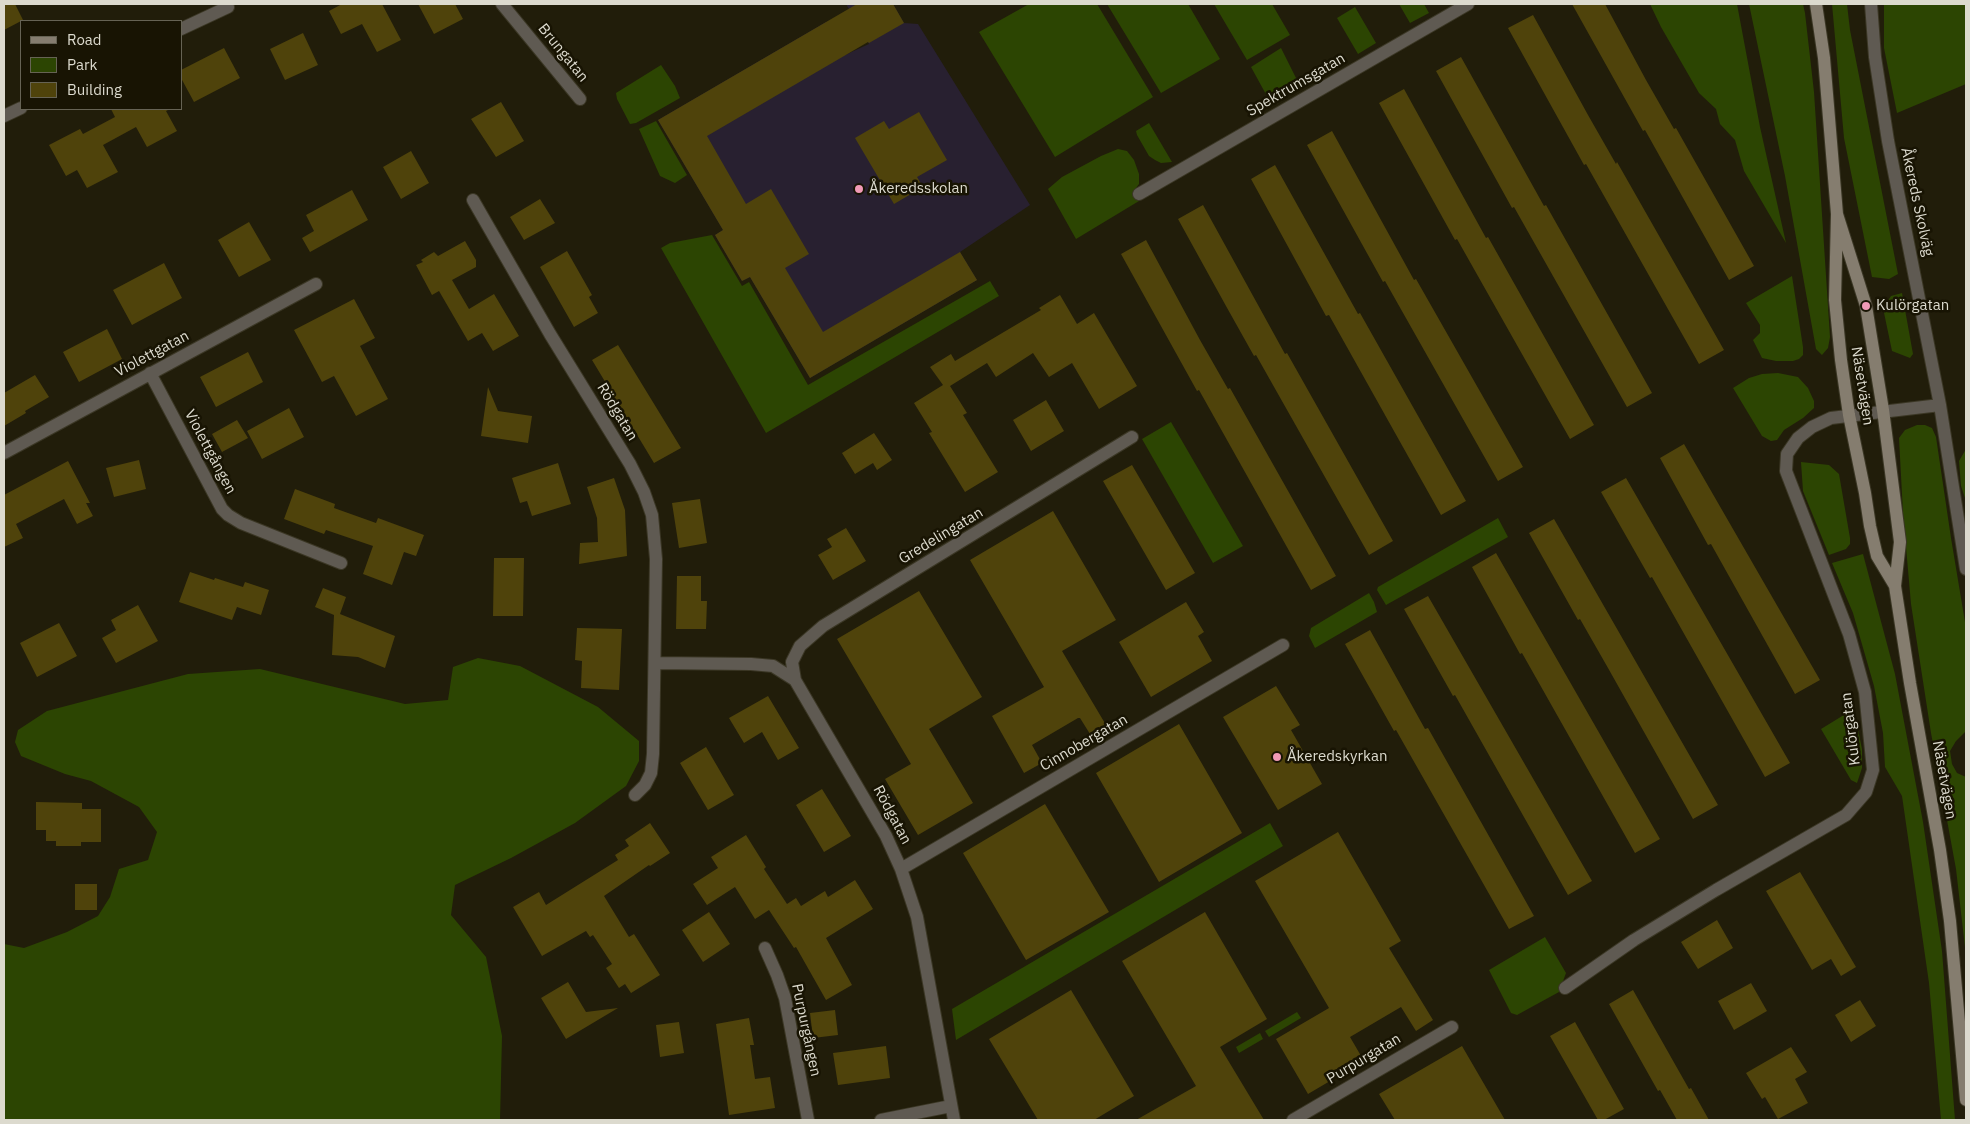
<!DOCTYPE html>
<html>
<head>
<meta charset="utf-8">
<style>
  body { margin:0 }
  #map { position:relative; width:1970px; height:1124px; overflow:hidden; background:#211d0a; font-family:"IBM Plex Sans",sans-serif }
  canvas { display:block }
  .frame { position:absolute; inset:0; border:5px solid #dcdace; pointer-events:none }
  .legend { position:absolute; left:20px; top:20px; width:162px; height:90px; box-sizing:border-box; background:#181403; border:1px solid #666354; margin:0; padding:6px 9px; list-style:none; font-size:15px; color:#dcdace }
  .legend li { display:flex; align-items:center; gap:10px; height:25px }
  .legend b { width:25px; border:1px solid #666354 }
</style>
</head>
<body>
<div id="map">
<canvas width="1970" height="1124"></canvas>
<div class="frame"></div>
<ul class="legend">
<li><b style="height:6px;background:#857d6f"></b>Road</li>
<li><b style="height:14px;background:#2c4502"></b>Park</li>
<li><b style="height:14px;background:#4f430b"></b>Building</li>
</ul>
</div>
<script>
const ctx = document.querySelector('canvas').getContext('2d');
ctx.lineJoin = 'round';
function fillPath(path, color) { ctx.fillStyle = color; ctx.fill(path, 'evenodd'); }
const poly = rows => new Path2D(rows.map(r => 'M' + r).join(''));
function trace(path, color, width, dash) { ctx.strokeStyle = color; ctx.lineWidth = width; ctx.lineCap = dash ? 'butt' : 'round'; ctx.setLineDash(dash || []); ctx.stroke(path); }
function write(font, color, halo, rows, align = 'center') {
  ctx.font = font + ' "IBM Plex Sans",sans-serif'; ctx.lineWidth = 5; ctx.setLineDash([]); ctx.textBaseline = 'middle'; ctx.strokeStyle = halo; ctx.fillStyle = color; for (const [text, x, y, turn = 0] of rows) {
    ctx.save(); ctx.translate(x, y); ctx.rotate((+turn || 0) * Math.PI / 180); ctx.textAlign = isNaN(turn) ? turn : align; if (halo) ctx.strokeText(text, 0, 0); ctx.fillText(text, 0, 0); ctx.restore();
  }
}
const education = poly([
  [846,4,893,4,904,23,918,24,1030,205,960,252,977,280,810,378,750,277,742,281,715,235,723,230,658,120,826,22,845,55,869,44]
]);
const green = poly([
  [1029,4,1097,4,1153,97,1055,157,979,32],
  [1107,4,1188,4,1220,59,1161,93],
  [1214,4,1272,4,1290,35,1247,60],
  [1399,4,1424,4,1429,13,1410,23],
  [1650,4,1737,4,1760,127,1786,243,1744,171,1735,140,1720,124,1716,109,1699,93,1661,27],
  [1749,4,1803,4,1805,13,1814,92,1830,337,1828,348,1822,355,1816,349,1785,176],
  [1832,4,1847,4,1850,30,1898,274,1889,279,1872,277,1844,138],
  [1884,4,1966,4,1966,84,1897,113,1884,48],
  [1355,7,1376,43,1358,54,1337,18],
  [1281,48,1297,80,1304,85,1275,102,1268,98,1251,67],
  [661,65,675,86,680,98,636,123,630,124,617,99,616,93],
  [656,121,687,175,675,183,660,176,639,129],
  [1149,123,1172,162,1161,163,1155,160,1149,156,1137,135,1136,131],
  [1118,149,1127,151,1134,160,1139,174,1139,184,1133,192,1139,201,1076,239,1048,189,1062,177,1101,156],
  [712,235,742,286,749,282,808,385,990,281,999,296,766,433,661,248,670,243],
  [1792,276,1803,347,1803,355,1799,359,1793,361,1776,361,1762,358,1753,340,1760,333,1760,325,1746,303],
  [1902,293,1913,354,1910,358,1892,351,1883,308,1891,296],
  [1778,373,1798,377,1808,388,1814,401,1814,408,1803,418,1784,430,1777,440,1771,441,1762,436,1733,388,1749,378,1762,374],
  [1171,422,1243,546,1213,563,1142,439],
  [1917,425,1925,425,1932,428,1936,437,1951,538,1966,628,1966,731,1956,741,1950,751,1952,764,1957,773,1966,777,1966,956,1956,869,1931,733,1911,604,1903,513,1899,438,1905,430],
  [1966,449,1966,501,1961,486,1959,461],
  [1801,462,1829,465,1839,474,1850,538,1850,544,1846,549,1829,555,1803,491],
  [1498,518,1508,537,1386,605,1377,590,1378,587],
  [1863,554,1895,674,1923,822,1942,951,1955,1120,1941,1120,1929,983,1902,796,1885,767,1883,733,1874,686,1853,613,1832,563],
  [1369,593,1374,602,1377,612,1315,648,1309,636,1311,628],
  [478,658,520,666,598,707,639,741,639,761,626,786,575,823,511,858,455,885,451,915,486,957,502,1036,500,1120,4,1120,4,944,24,948,67,932,98,916,110,897,119,869,148,860,157,832,139,807,91,781,65,774,21,756,15,742,18,730,47,711,188,674,260,669,405,704,448,700,453,667],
  [1852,710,1854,710,1862,749,1862,768,1857,783,1851,780,1821,729],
  [1270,823,1283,846,956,1040,952,1009],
  [1545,937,1566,973,1559,992,1517,1015,1511,1013,1489,970],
  [1297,1012,1301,1018,1269,1037,1265,1031],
  [1260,1033,1263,1039,1239,1053,1236,1047]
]);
const building = poly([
  [4,4,15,4,23,20,4,30],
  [342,4,382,4,401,40,377,52,362,24,341,34,329,11],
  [418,4,455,4,463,19,434,34],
  [857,4,893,4,904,23,869,43,868,42,707,136,746,204,771,189,809,254,785,268,823,332,960,252,977,280,810,378,750,277,742,281,715,235,723,230,658,120],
  [1572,4,1605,4,1646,80,1674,129,1676,128,1754,266,1729,280,1645,130,1643,131],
  [1533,15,1588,115,1616,164,1617,162,1724,350,1699,364,1586,164,1584,165,1508,28],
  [303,33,318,65,285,80,270,49],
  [224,48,240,78,194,102,181,78,181,70],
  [1461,57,1544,206,1546,205,1652,393,1627,407,1514,207,1512,208,1436,71],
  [1404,89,1486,238,1488,237,1594,425,1570,439,1457,239,1455,240,1379,103],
  [501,102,524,141,496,157,471,119],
  [111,109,170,109,166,111,177,131,147,147,136,127,103,145,118,172,87,188,77,170,66,176,49,145,80,129,83,134,115,117],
  [919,112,947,160,917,177,923,187,894,204,855,138,884,121,889,129],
  [1332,131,1414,280,1416,279,1523,467,1498,481,1385,281,1383,282,1307,145],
  [411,151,429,183,401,199,383,167],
  [1275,165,1358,314,1360,313,1466,501,1441,515,1329,315,1326,316,1251,179],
  [352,190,368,220,310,252,302,238,314,231,306,215],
  [540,199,555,223,524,240,510,217],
  [1203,205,1285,354,1287,353,1393,541,1369,555,1256,355,1254,356,1226,306,1178,219],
  [249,222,271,260,239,277,218,240],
  [1146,240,1200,340,1228,389,1230,388,1336,576,1311,590,1199,390,1197,391,1121,254],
  [465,241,476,260,476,267,452,280,469,309,494,294,519,336,493,351,482,333,468,341,439,291,432,295,416,265,423,262,421,260,434,252,438,256],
  [567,251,592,295,589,297,598,313,574,327,540,267],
  [164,263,182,298,132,325,113,290],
  [1060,295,1077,324,1094,313,1137,386,1099,409,1072,363,1049,377,1033,353,996,377,987,363,950,386,967,413,963,415,998,472,965,492,929,433,932,432,914,403,943,385,930,367,951,354,955,361,1041,310,1039,308],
  [354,299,375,338,360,346,388,399,356,416,334,376,322,382,294,330],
  [107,329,122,359,79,382,63,352],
  [618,345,681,448,654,463,592,360],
  [248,352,263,382,216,407,200,377],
  [35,375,49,397,25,411,26,413,4,426,4,393],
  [488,387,498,411,532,416,528,443,481,436],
  [1046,400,1064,431,1031,451,1013,420],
  [289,408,304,437,262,459,247,431],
  [237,420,248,438,222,452,212,434],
  [874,433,892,460,877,470,873,463,855,474,842,453],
  [1684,444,1820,680,1795,694,1711,544,1708,545,1660,458],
  [139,460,146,489,114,497,106,468],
  [68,461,90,503,86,503,93,516,77,524,64,499,16,524,23,538,4,547,4,495],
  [558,463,571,504,532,516,527,501,520,503,512,478],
  [1132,465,1195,573,1166,590,1103,481],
  [614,478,625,510,627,556,579,564,580,543,598,542,597,518,587,487],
  [1626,478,1790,763,1765,777,1652,577,1650,578,1601,492],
  [295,489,335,504,334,508,376,523,378,518,424,535,416,556,404,552,392,585,363,574,373,546,326,530,324,534,284,519],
  [700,499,707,543,679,548,672,503],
  [1053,511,1116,620,1062,651,1106,725,1090,734,1080,718,1078,718,1032,745,1042,763,1024,773,992,716,1044,687,970,560],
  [1554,519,1718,805,1693,819,1608,668,1580,619,1578,620,1529,533],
  [846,528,866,561,833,580,818,555,832,547,827,539],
  [1496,553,1660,839,1635,853,1522,653,1520,654,1472,567],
  [494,558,524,558,523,616,493,616],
  [190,572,214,580,215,578,243,587,245,582,269,590,261,615,237,607,232,620,179,602],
  [677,576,701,576,701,601,707,601,706,629,676,629],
  [323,588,346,597,340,614,395,636,385,668,358,657,332,655,334,615,315,607],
  [919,591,982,697,929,729,973,803,918,835,885,779,911,764,837,639],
  [1428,596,1592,881,1568,895,1455,695,1453,696,1404,609],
  [1186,602,1204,632,1198,636,1212,661,1151,697,1119,642],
  [138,605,158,641,116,663,102,638,116,630,111,620],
  [59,623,77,656,37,677,20,643],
  [577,628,622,629,619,690,581,688,582,661,575,660],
  [1370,630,1425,729,1428,728,1534,916,1509,929,1396,730,1394,731,1345,644],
  [1276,686,1300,725,1291,730,1322,784,1278,810,1223,717],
  [768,696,799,748,778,760,762,732,744,743,729,718],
  [1179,724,1242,833,1159,882,1096,773],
  [706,747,734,795,708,810,680,763],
  [822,789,851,836,824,852,796,805],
  [36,802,82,803,82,809,101,809,101,842,81,842,81,846,56,846,56,841,46,841,46,830,36,830],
  [1045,804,1109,912,1026,960,963,853],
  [650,823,670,853,650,866,649,865,604,896,629,937,634,934,660,975,631,993,625,984,619,988,606,968,612,964,593,935,590,937,586,931,542,956,513,907,539,892,546,905,618,860,615,855,629,846,625,840],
  [1338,832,1401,941,1389,948,1433,1020,1416,1031,1401,1007,1350,1037,1364,1061,1308,1094,1276,1039,1329,1008,1255,881],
  [746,835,766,867,764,869,787,904,796,898,801,906,825,891,828,897,855,880,873,909,826,938,852,985,826,1000,796,947,794,948,769,910,755,919,735,887,707,905,693,884,718,868,711,857],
  [1800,872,1856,967,1841,976,1831,959,1812,970,1766,891],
  [75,884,97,884,97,910,75,910],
  [709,912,730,944,703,962,682,930],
  [1205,912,1267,1019,1220,1047,1264,1120,1136,1120,1196,1086,1122,961],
  [1717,920,1733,948,1698,969,1681,942],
  [568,982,586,1012,618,1008,566,1039,541,998],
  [1751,983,1767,1011,1734,1030,1718,1001],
  [1071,990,1134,1096,1094,1120,1038,1120,989,1039],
  [1633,990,1689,1089,1691,1088,1709,1120,1677,1120,1660,1090,1658,1091,1609,1004],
  [1860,1000,1876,1026,1851,1042,1835,1015],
  [835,1010,838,1035,813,1038,810,1013],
  [749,1018,754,1045,750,1045,755,1079,770,1077,775,1108,729,1115,716,1024],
  [679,1022,684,1053,660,1057,656,1025],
  [1575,1022,1624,1109,1604,1120,1598,1120,1550,1036],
  [886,1046,890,1078,838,1085,833,1053],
  [1462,1046,1505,1120,1395,1120,1379,1094],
  [1791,1047,1807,1072,1795,1079,1808,1103,1778,1119,1765,1097,1762,1099,1746,1073]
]);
const street = poly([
  [502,4,580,99],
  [1871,4,1875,57,1888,141,1940,405],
  [181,29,228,7],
  [4,116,21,108],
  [1139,194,1468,4],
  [473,200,550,334,630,464,644,492,652,515,656,559,653,754,651,773,645,785,635,795],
  [150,373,222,509,228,515,241,523,341,563],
  [4,453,316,284],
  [655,663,751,664,773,666,795,680,886,836,901,869,917,917,954,1120],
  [795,680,792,662,800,646,823,626,1132,437],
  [901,869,1283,645],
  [765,948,777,975,785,998,808,1120],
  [1565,988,1634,940,1716,890,1846,815,1866,792,1873,770,1865,692,1849,634,1786,471,1787,454,1798,438,1812,427,1831,418,1940,405,1966,569],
  [881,1120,951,1106],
  [1293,1120,1452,1027]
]);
const secondary = poly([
  [1816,4,1824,58,1837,214,1835,300,1841,360,1849,415,1865,493,1870,526,1877,556,1895,586],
  [1837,214,1866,306,1883,410,1900,542,1895,586,1910,683,1940,850,1950,921,1966,1100]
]);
const markers = [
  [859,189,5,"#f09ab6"],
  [1866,306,5,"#f09ab6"],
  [1277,757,5,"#f09ab6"]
];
const streetNames = [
  ["Brungatan",563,53,51],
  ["Spektrumsgatan",1296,85,-30],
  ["Åkereds Skolväg",1917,202,78],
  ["Violettgatan",152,354,-28],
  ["Näsetvägen",1862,386,81],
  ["Rödgatan",617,412,59],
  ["Violettgången",210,452,62],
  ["Gredelingatan",941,536,-31],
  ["Kulörgatan",1851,729,-97],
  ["Cinnobergatan",1084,743,-30],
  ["Näsetvägen",1944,780,80],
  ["Rödgatan",892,815,62],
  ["Purpurgången",806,1030,78],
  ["Purpurgatan",1364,1059,-31]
];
const poiNames = [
  ["Åkeredsskolan",869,189],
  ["Kulörgatan",1876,306],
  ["Åkeredskyrkan",1287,757]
];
fillPath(education, '#282030');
fillPath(green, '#2c4502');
fillPath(building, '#4f430b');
trace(street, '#3b3725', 14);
trace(secondary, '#3b3725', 14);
trace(street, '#5f5a52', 12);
trace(secondary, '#857d6f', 12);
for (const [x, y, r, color] of markers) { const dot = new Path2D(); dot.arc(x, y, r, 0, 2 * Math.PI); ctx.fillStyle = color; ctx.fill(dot); trace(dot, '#181403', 2); }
write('15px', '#dcdace', '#181403', streetNames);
write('15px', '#dcdace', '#181403', poiNames, 'left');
</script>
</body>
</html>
